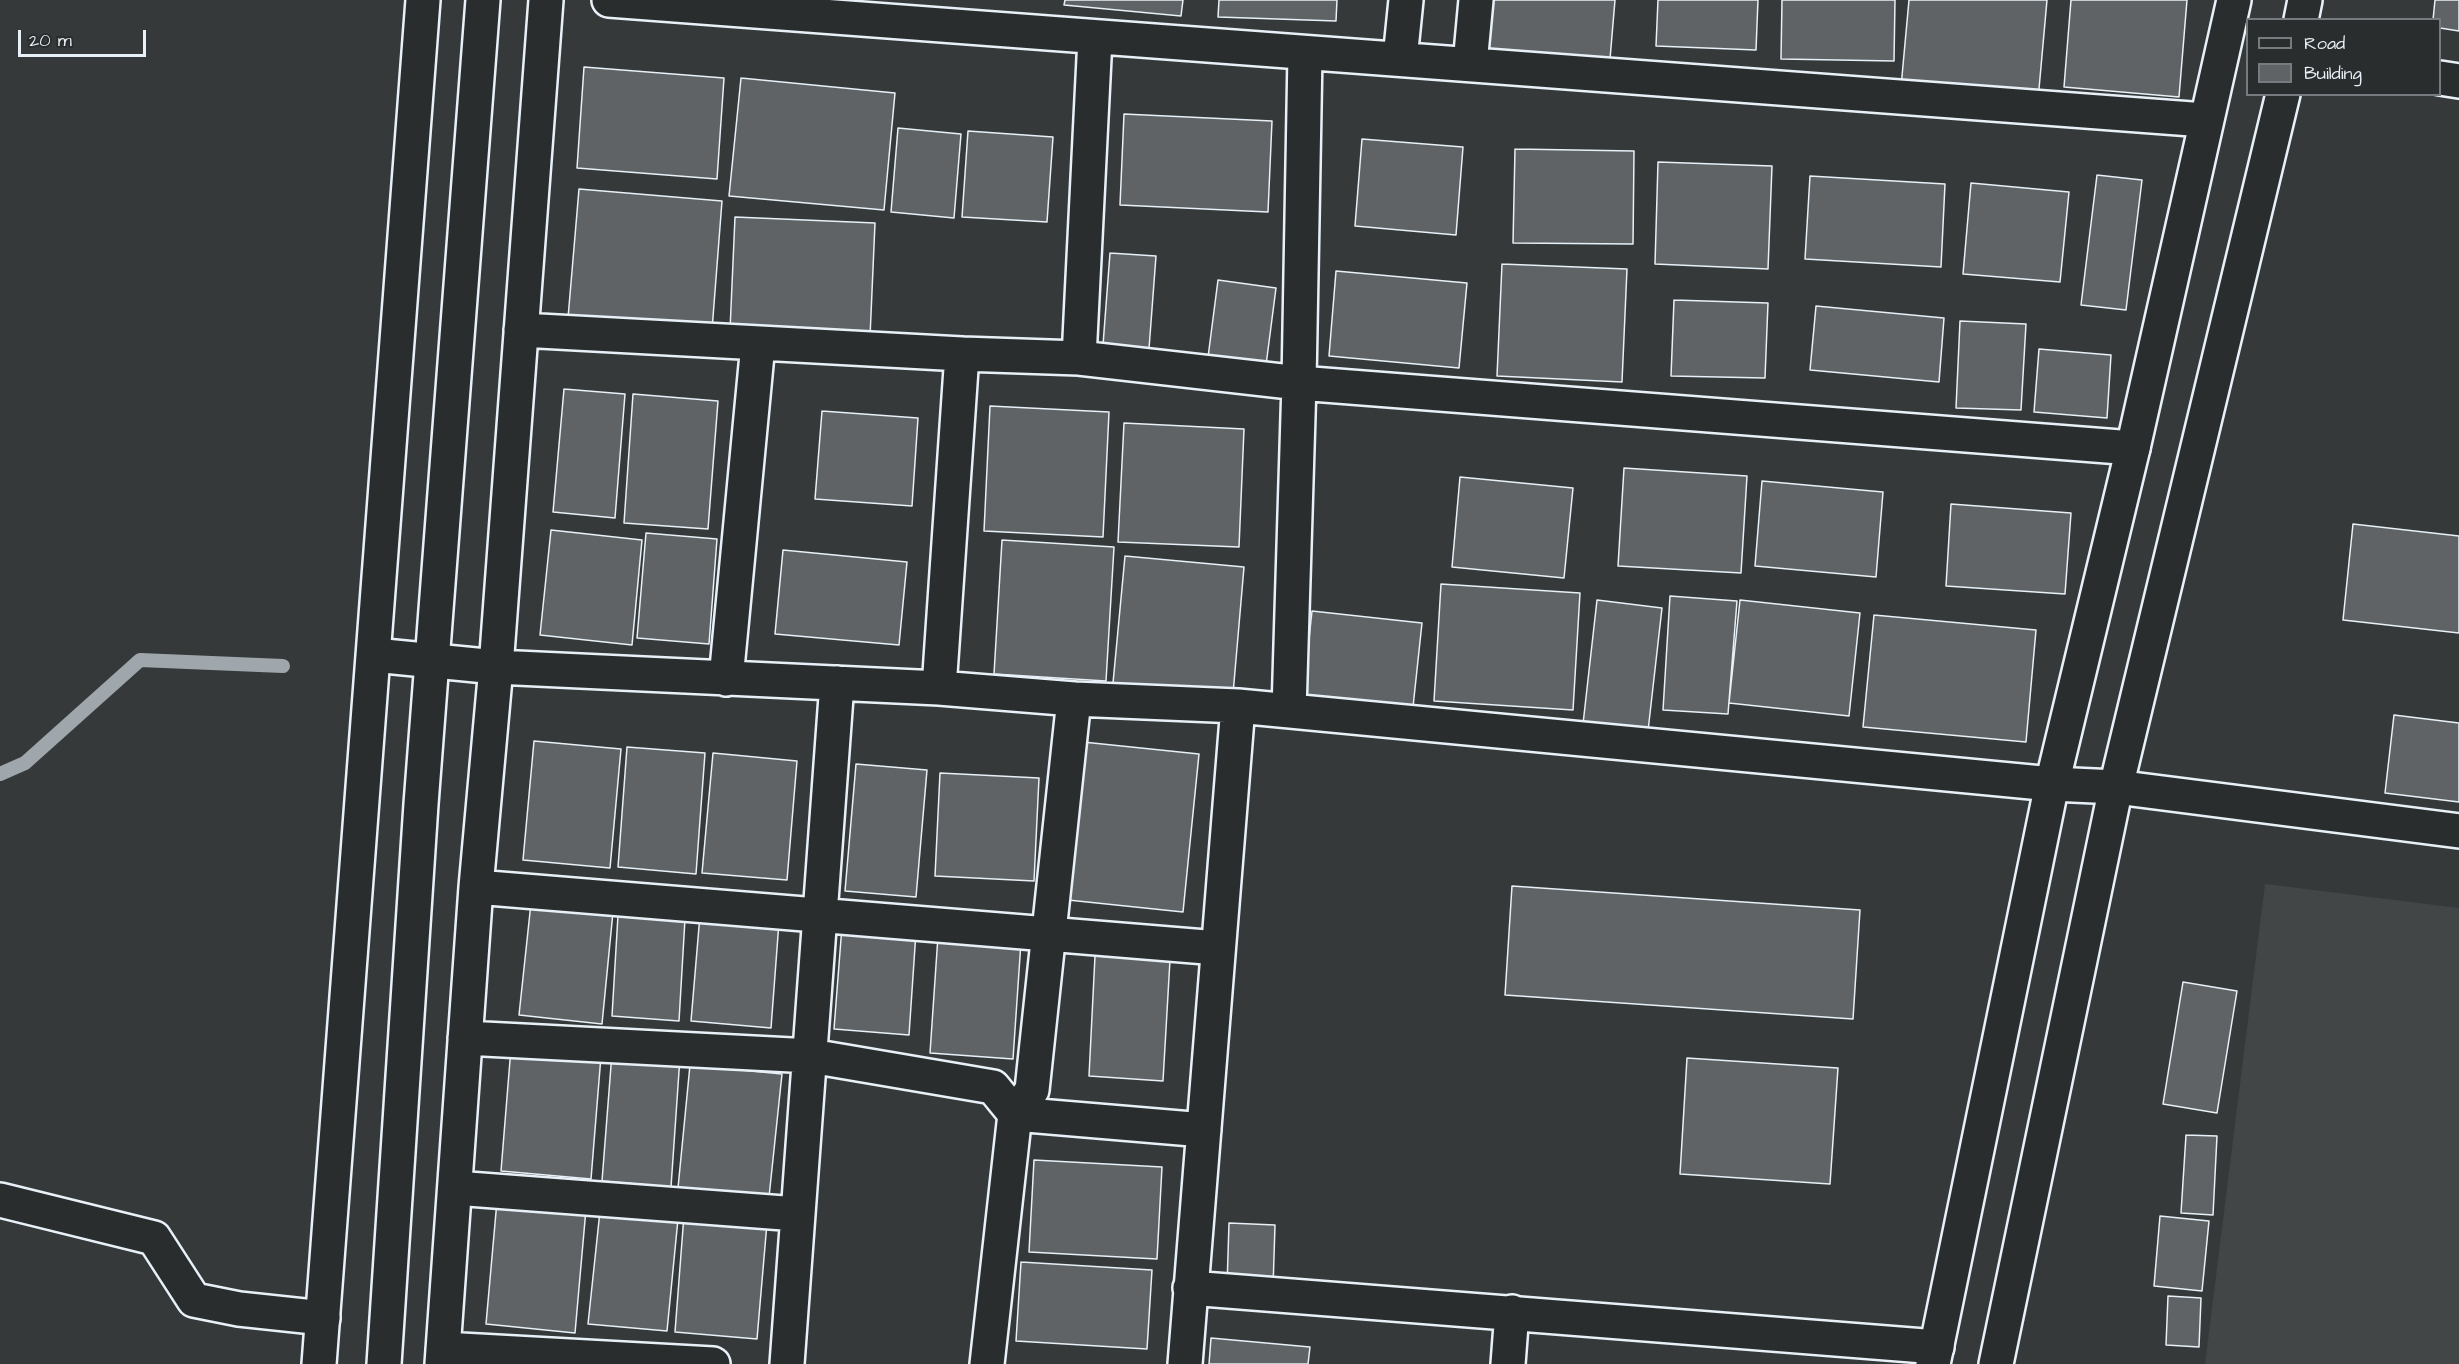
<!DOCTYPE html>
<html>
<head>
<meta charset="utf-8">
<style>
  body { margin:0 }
  #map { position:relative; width:2459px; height:1364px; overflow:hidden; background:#35393a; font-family:"Architects Daughter",sans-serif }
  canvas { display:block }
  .legend { position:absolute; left:2246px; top:18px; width:195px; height:78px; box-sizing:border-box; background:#2a2d2e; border:2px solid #767b7f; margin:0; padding:8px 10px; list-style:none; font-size:18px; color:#e8f1f8 }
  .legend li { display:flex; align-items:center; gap:12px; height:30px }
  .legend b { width:30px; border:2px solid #767b7f }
  .scale { position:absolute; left:18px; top:30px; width:128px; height:27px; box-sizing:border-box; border:3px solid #e8f1f8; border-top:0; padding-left:8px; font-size:18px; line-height:21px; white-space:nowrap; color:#e8f1f8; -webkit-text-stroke:4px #2a2d2e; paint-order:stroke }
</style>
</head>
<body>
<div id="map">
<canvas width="2459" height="1364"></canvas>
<ul class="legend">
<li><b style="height:8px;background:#2a2d2e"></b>Road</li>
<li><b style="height:16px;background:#5f6365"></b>Building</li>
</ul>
<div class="scale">20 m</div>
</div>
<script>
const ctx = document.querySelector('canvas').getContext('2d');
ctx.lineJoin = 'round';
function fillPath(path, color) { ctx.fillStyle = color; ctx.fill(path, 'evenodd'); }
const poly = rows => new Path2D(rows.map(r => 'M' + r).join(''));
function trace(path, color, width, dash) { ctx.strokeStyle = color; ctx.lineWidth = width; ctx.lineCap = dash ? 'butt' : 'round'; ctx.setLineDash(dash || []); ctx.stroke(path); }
const built = poly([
  [2265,884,2459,908,2459,1364,2205,1364]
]);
const stream = poly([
  [0,774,25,763,140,660,283,666]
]);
const building = poly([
  [1065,0,1183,0,1181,16,1064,5,1065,0],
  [1219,0,1337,0,1336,21,1218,17,1219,0],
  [1489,0,1615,0,1609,71,1484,60,1489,0],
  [1658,0,1758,0,1756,50,1656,46,1658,0],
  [1782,0,1895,0,1894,61,1781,59,1782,0],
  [1909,0,2047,0,2038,100,1901,87,1909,0],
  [2071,0,2187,0,2179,97,2064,87,2071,0],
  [2435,0,2459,0,2459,31,2440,28,2440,20,2433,20,2435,0],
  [584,67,724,78,717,179,577,168,584,67],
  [741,78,895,93,884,210,729,196,741,78],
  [1124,114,1272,121,1268,212,1120,205,1124,114],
  [898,128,961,134,954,218,891,212,898,128],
  [968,131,1053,137,1047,222,962,217,968,131],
  [1362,139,1463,147,1456,235,1355,226,1362,139],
  [1515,149,1634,151,1633,244,1513,243,1515,149],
  [1658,162,1772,166,1768,269,1655,264,1658,162],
  [2097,175,2142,180,2126,310,2081,305,2097,175],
  [1810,176,1945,184,1941,267,1805,259,1810,176],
  [1971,183,2069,192,2060,282,1963,274,1971,183],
  [579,189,722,201,712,330,568,318,579,189],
  [735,217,875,223,870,337,730,330,735,217],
  [1110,253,1156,256,1148,362,1102,358,1110,253],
  [1502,264,1627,269,1622,382,1497,376,1502,264],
  [1336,271,1467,283,1459,368,1329,356,1336,271],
  [1218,280,1276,288,1265,373,1207,365,1218,280],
  [1674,300,1768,303,1765,378,1671,376,1674,300],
  [1816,306,1944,318,1939,382,1810,370,1816,306],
  [1960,321,2026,324,2021,410,1956,408,1960,321],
  [2039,349,2111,355,2107,418,2034,412,2039,349],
  [564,389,625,394,615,518,553,512,564,389],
  [633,394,718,401,708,529,624,523,633,394],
  [990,406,1109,412,1103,537,984,531,990,406],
  [822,411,918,418,912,506,815,499,822,411],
  [1124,423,1244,429,1239,547,1118,542,1124,423],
  [1624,468,1747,476,1741,573,1618,566,1624,468],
  [1460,477,1573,488,1564,578,1452,567,1460,477],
  [1762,481,1883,492,1876,577,1755,566,1762,481],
  [1951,504,2071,513,2065,594,1946,586,1951,504],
  [2353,524,2459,536,2459,633,2343,620,2353,524],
  [551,530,642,540,632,645,540,635,551,530],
  [646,533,717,539,709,644,637,638,646,533],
  [1002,540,1114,547,1106,681,994,674,1002,540],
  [783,550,907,562,899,645,775,634,783,550],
  [1125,556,1244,567,1233,694,1113,683,1125,556],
  [1441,584,1580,593,1573,710,1434,701,1441,584],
  [1670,596,1737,601,1728,714,1663,710,1670,596],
  [1597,600,1662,608,1648,731,1583,724,1597,600],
  [1740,600,1860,613,1849,716,1729,703,1740,600],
  [1312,611,1422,623,1413,707,1303,695,1312,611],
  [1874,615,2036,630,2026,742,1863,727,1874,615],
  [2394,715,2459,723,2459,802,2385,793,2394,715],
  [534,741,621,749,610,868,523,860,534,741],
  [1083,742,1199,754,1183,912,1068,900,1083,742],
  [627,747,705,753,696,874,618,867,627,747],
  [713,753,797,761,787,880,702,873,713,753],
  [856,764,927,770,916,897,845,891,856,764],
  [940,773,1039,778,1034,881,935,876,940,773],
  [1512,886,1860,910,1853,1019,1505,995,1512,886],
  [531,903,613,912,602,1024,519,1015,531,903],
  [618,915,685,919,679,1021,612,1016,618,915],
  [700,915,779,922,771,1028,691,1021,700,915],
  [842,926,916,932,909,1035,834,1029,842,926],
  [938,936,1021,942,1013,1059,930,1053,938,936],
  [1095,956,1170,960,1163,1081,1089,1076,1095,956],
  [2183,982,2237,991,2217,1113,2163,1104,2183,982],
  [511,1048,601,1056,591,1179,501,1171,511,1048],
  [612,1053,680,1057,671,1187,602,1181,612,1053],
  [1687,1058,1838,1068,1830,1184,1680,1174,1687,1058],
  [690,1065,782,1074,769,1197,678,1188,690,1065],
  [2186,1135,2217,1136,2213,1215,2181,1213,2186,1135],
  [1034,1160,1162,1167,1157,1259,1029,1252,1034,1160],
  [497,1201,586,1209,575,1333,486,1324,497,1201],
  [600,1211,678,1219,667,1331,588,1324,600,1211],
  [684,1215,767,1223,757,1339,675,1332,684,1215],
  [2160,1216,2209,1221,2202,1291,2154,1286,2160,1216],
  [1229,1223,1275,1225,1273,1288,1227,1286,1229,1223],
  [1021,1262,1152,1270,1147,1349,1016,1341,1021,1262],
  [2168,1296,2201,1298,2199,1347,2166,1345,2168,1296],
  [1211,1338,1310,1347,1308,1364,1209,1364,1211,1338]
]);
const street = poly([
  [609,0,2205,120],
  [1400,59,1406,0],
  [1470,64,1476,0],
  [2440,78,2459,81],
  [521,330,962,354,1079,358,1299,383,2133,448],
  [1079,358,1095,38],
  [374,655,496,667,939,688,1074,699,1238,706,2052,784,2116,787,2459,831],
  [726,679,758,344],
  [939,688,962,354],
  [1289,710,1299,383,1305,54],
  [476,887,1218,948],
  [465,1038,811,1056,993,1087,1015,1114,1204,1130],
  [455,1188,797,1214],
  [0,1200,154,1238,194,1300,239,1309,323,1318],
  [1190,1288,1937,1347],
  [443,1349,713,1364],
  [442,1364,476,887,496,667,546,0],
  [787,1364,837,683],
  [987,1364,1015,1114,1032,1090,1074,699],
  [1185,1364,1238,706],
  [1508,1364,1512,1312]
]);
const secondary = poly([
  [2301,20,2305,0],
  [1933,1364,2052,784,2133,448,2234,0],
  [1996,1364,2116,787,2283,94]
]);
const primary = poly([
  [319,1364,423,0],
  [384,1364,421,804,483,0]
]);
fillPath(built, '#424647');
trace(stream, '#a0a7ac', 14);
fillPath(building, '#5f6365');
trace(building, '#e8f1f8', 1.5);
trace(street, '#e8f1f8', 38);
trace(secondary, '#e8f1f8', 38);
trace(primary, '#e8f1f8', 38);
trace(street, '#2a2d2e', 33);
trace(secondary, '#2a2d2e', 33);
trace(primary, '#2a2d2e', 33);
</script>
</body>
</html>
